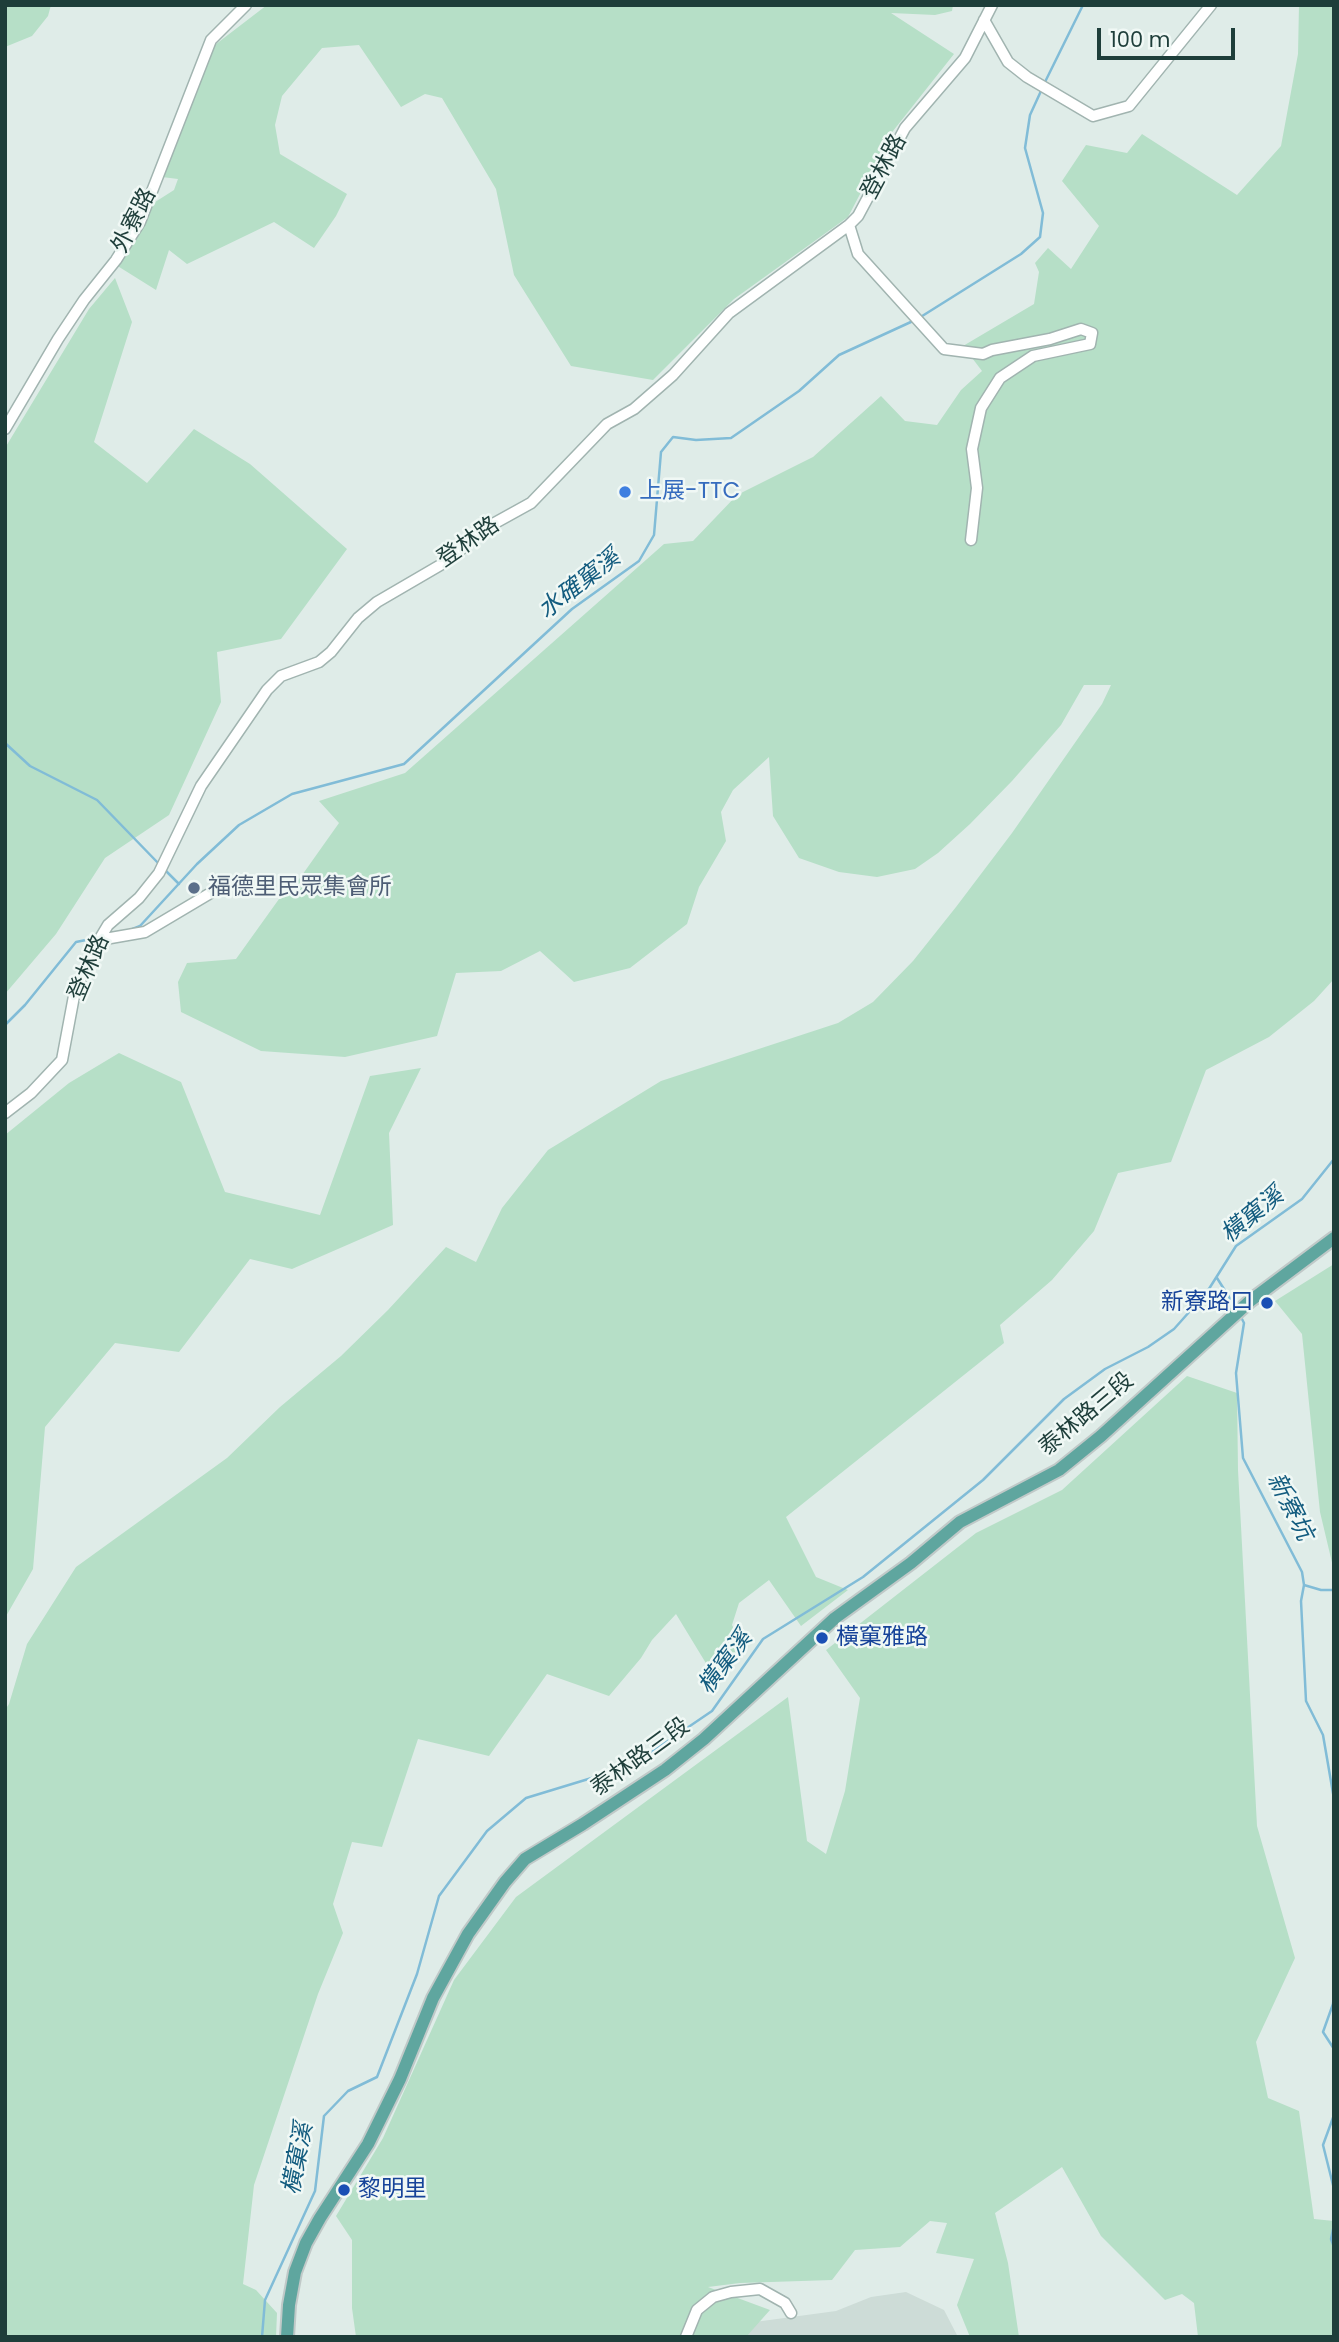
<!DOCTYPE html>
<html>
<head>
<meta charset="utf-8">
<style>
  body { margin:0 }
  #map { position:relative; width:1339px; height:2342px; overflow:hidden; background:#dfece8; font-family:Poppins,sans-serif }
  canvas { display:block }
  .frame { position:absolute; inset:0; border:7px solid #1e3e3a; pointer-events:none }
  .scale { position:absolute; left:1097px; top:28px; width:138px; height:32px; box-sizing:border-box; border:4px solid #1e3e3a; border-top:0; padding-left:9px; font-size:21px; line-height:24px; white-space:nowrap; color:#1e3e3a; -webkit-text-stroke:5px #f0f8f5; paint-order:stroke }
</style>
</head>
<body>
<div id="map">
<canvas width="1339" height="2342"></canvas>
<div class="frame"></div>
<div class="scale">100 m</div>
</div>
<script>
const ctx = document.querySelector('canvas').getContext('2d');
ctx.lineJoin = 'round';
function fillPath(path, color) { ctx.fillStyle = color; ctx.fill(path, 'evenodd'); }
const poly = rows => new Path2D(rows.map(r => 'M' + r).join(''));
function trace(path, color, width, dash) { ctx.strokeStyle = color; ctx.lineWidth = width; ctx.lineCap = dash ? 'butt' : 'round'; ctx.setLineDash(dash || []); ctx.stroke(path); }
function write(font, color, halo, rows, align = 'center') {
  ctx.font = font + ' Poppins,"Noto Sans TC",sans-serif'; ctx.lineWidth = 5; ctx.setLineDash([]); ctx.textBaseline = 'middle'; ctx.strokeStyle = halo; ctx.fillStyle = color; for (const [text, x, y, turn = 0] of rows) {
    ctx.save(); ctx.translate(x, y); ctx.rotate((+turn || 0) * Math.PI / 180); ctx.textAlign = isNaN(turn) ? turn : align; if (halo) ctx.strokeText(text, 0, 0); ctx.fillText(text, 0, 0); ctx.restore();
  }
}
const built = poly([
  [906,2292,944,2310,958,2337,699,2337,703,2329,836,2311,871,2297]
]);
const green = poly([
  [5,5,51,5,48,16,32,36,5,47],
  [267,5,953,5,952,11,935,15,891,13,954,54,893,131,848,217,734,299,653,380,571,366,514,275,496,189,442,98,425,94,401,107,359,45,322,48,282,96,275,125,280,154,347,194,336,216,314,248,274,222,187,264,169,250,156,290,116,265,152,204,174,190,178,179,162,177,207,51],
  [1299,5,1334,5,1334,979,1314,1001,1269,1037,1206,1070,1171,1162,1118,1173,1094,1231,1052,1280,1000,1325,1004,1343,786,1517,816,1577,848,1590,801,1626,769,1580,739,1603,732,1625,746,1652,718,1683,676,1614,652,1640,641,1658,609,1696,547,1674,489,1756,418,1739,382,1847,352,1842,333,1904,343,1933,318,1994,254,2185,243,2284,256,2290,277,2313,276,2337,5,2337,5,1710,9,1704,27,1644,76,1567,227,1458,280,1407,341,1356,388,1310,446,1247,476,1262,502,1208,548,1150,661,1081,838,1023,873,1002,913,961,956,907,1012,833,1102,704,1111,685,1084,685,1061,725,1012,781,970,824,938,853,915,869,877,877,839,872,799,858,773,816,769,757,733,790,721,812,726,841,699,887,687,924,630,968,574,982,540,951,501,971,456,973,437,1036,345,1057,261,1051,181,1012,178,982,187,963,236,959,279,899,300,878,339,823,319,801,405,773,664,544,693,541,737,495,813,457,881,396,905,421,937,425,961,390,982,371,963,346,1034,304,1039,272,1035,263,1048,248,1071,269,1099,226,1062,181,1086,145,1127,153,1142,134,1237,195,1281,146,1298,54],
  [115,278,132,322,94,442,147,483,194,429,250,464,347,549,281,639,217,652,221,702,169,815,105,858,56,934,5,994,5,448,89,309],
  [119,1053,181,1082,225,1192,320,1215,370,1076,421,1068,389,1133,393,1225,292,1269,250,1259,179,1352,115,1343,45,1427,33,1569,5,1618,5,1135,69,1083],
  [1334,1264,1334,1571,1320,1512,1302,1334,1275,1301],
  [1187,1376,1237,1393,1238,1470,1257,1826,1295,1958,1256,2042,1268,2098,1299,2111,1314,2219,1334,2221,1334,2337,1198,2337,1194,2303,1182,2294,1165,2300,1101,2236,1062,2167,995,2213,1008,2263,1019,2337,970,2337,957,2305,974,2259,936,2253,947,2223,930,2221,900,2247,855,2250,832,2280,740,2283,708,2287,770,2310,746,2337,356,2337,352,2308,352,2240,336,2216,383,2138,454,1980,516,1897,788,1697,807,1841,826,1854,845,1791,860,1698,826,1650,976,1533,1062,1490]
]);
const stream = poly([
  [1044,84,1083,5],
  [919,318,1021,254,1040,237,1043,213,1025,148,1030,115,1041,91],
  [5,743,30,766,97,800,160,865],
  [165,870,179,884],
  [130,930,140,926,197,864,239,825,292,794,404,764,572,609,639,561,654,535,661,452,673,437,696,440,731,438,799,391,839,355,913,321],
  [5,1025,25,1005,76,942,96,938],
  [1217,1278,1236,1308],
  [1241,1317,1244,1323,1236,1373,1243,1458,1302,1572,1304,1585,1301,1601,1306,1701,1323,1735,1334,1799],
  [1304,1585,1321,1590,1334,1590],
  [1334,1992,1333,2004,1323,2032,1334,2049],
  [1334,2115,1323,2145,1334,2189],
  [1334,2225,1331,2239,1334,2247],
  [262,2337,265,2300,315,2191,324,2116,348,2091,377,2077,417,1974,439,1896,487,1831,526,1798,631,1766,712,1711,763,1639,863,1577,983,1480,1064,1399,1105,1369,1148,1347,1174,1329,1207,1292,1236,1246,1302,1199,1334,1159]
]);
const minor = poly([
  [984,20,1008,62,1027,77,1093,116,1129,106,1211,5],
  [849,225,858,254,944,349,983,354,992,350,1050,339,1081,329,1092,333,1090,344,1033,356,1000,378,981,408,972,449,977,488,971,540],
  [5,429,58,339,84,300,116,260,140,222,211,40,246,5],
  [99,940,145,932,219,888],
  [5,1113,31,1093,62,1060,74,996,85,968,99,940,108,925,139,898,159,873,201,786,267,690,281,676,319,662,331,652,358,618,377,602,449,560,484,529,531,503,607,424,634,409,673,375,729,313,849,225,858,216,905,128,965,58,992,5],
  [686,2337,697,2310,713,2297,731,2292,760,2289,785,2303,791,2313]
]);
const major = poly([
  [287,2337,289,2305,295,2272,306,2243,320,2218,368,2144,400,2079,433,1998,468,1934,505,1882,525,1859,583,1824,665,1770,704,1739,835,1618,911,1563,960,1522,1059,1470,1101,1436,1250,1301,1334,1238]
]);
const markers = [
  [625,492,7,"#3f7fe0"],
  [194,888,7,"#5c6f8a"],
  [1267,1303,7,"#1a4fb4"],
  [822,1638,7,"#1a4fb4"],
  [344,2190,7,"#1a4fb4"]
];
const streetNames = [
  ["登林路",885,167,-62],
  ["外寮路",135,221,-63],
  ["登林路",469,543,-35],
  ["登林路",90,968,-67],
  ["泰林路三段",1087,1415,-40],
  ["泰林路三段",641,1758,-36]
];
const shopNames = [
  ["上展-TTC",639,492]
];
const serviceNames = [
  ["福德里民眾集會所",208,888]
];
const transitNames = [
  ["新寮路口",1253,1303,"right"],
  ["橫窠雅路",836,1638],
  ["黎明里",358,2190]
];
const waterNames = [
  ["水確窠溪",580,585,-38],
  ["橫窠溪",1253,1216,-39],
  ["新寮坑",1289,1507,63],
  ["橫窠溪",726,1663,-53],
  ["橫窠溪",299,2159,-79]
];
fillPath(built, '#cddcd7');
fillPath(green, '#b6dfc7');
trace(stream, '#81bcd7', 2.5);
trace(minor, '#a1b4b0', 13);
trace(major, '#c0c9c8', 16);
trace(minor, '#fff', 10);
trace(major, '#5fa69f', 12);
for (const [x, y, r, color] of markers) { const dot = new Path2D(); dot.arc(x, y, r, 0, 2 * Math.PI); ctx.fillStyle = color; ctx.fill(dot); trace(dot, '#f0f8f5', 2.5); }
write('23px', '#1e3e3a', '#f0f8f5', streetNames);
write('23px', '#366cbe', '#f0f8f5', shopNames, 'left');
write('23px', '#4e5e75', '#f0f8f5', serviceNames, 'left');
write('23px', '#164399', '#f0f8f5', transitNames, 'left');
write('italic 24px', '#135c7f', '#f0f8f5', waterNames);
</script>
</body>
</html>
